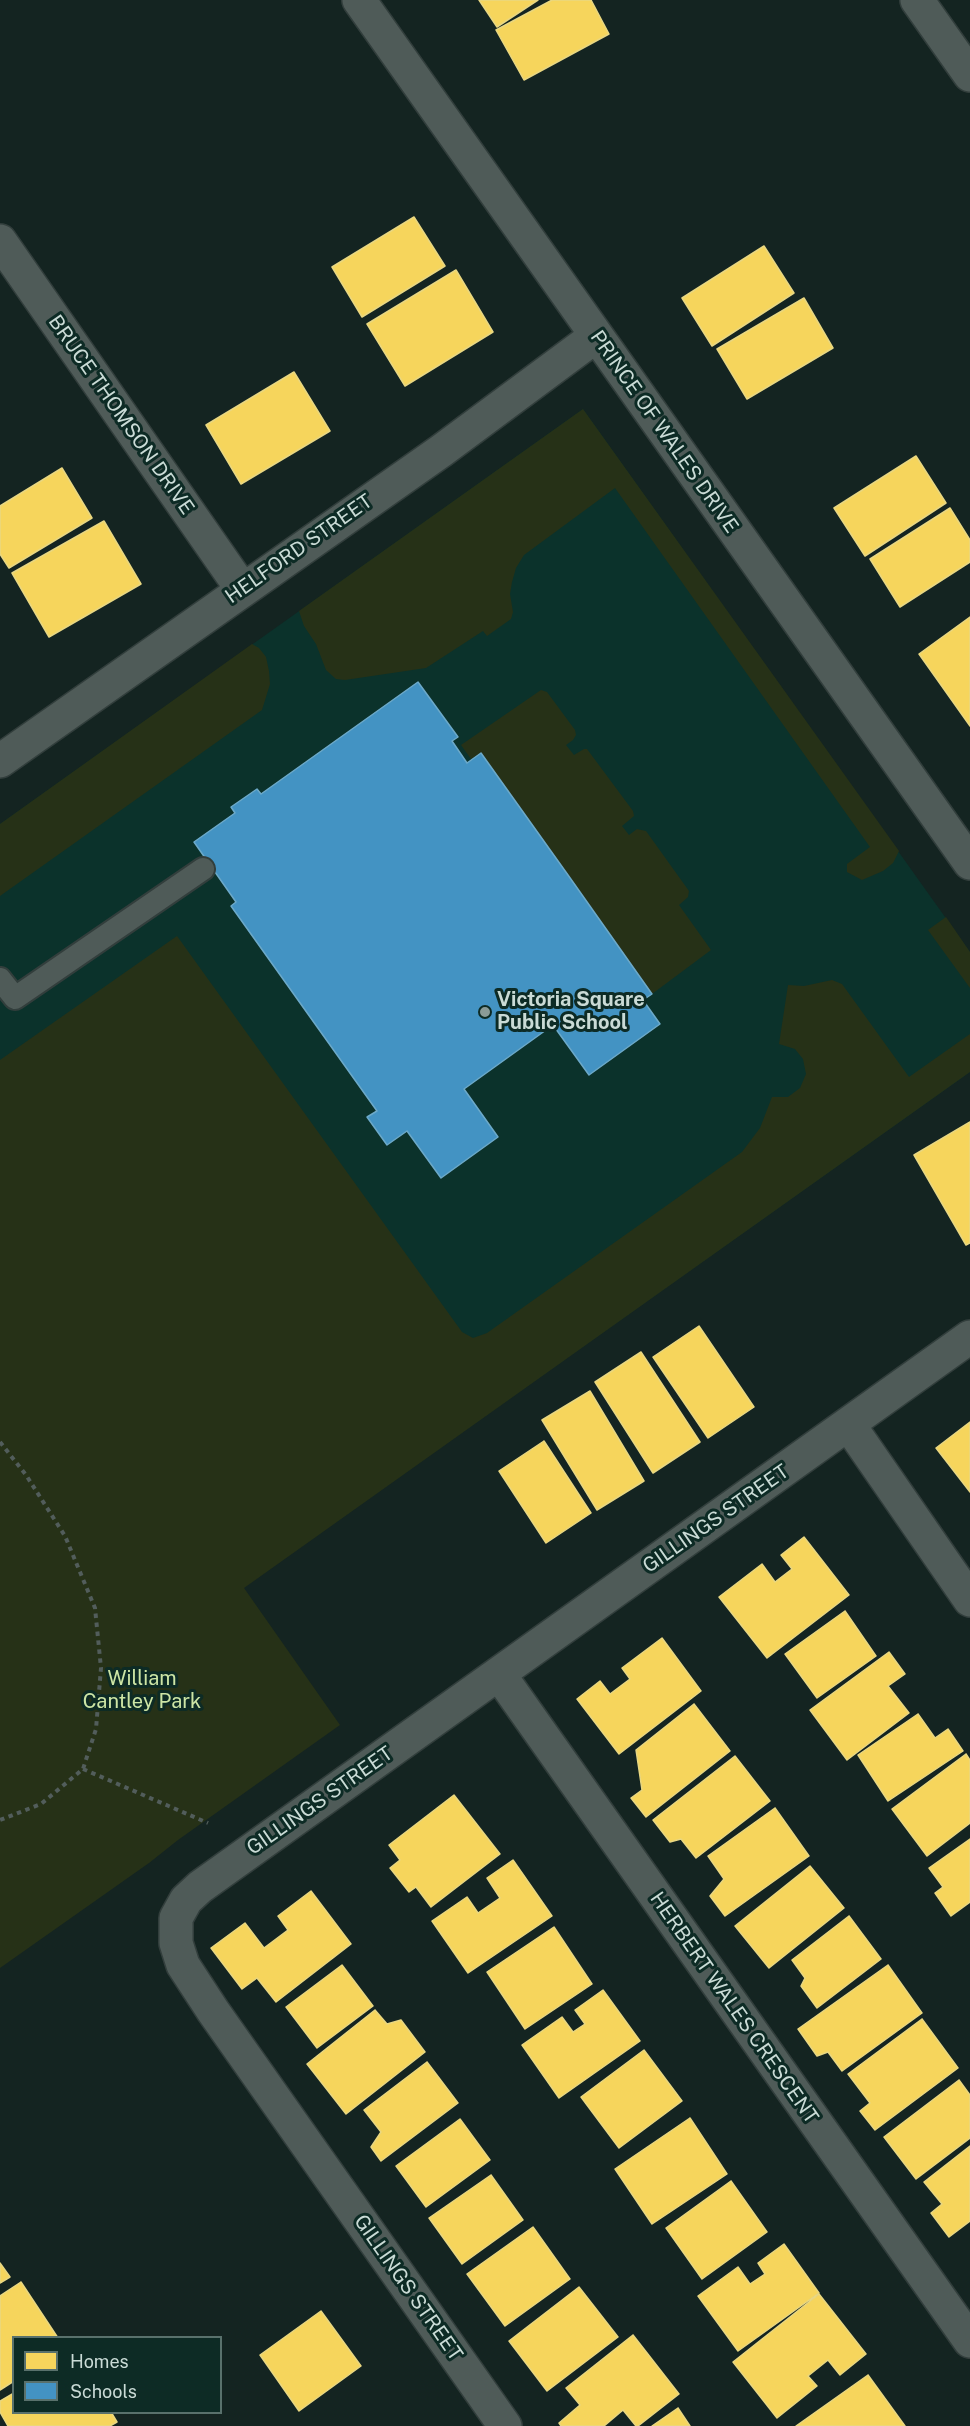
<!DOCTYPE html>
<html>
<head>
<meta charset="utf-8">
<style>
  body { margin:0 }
  #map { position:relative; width:970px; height:2426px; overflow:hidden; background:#142421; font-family:"Public Sans",sans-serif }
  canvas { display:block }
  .legend { position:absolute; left:12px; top:2336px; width:210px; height:78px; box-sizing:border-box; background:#0d2b25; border:2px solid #59716c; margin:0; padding:8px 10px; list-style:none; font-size:18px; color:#cadbd6 }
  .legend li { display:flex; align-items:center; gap:12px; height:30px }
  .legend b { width:30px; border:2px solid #59716c }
</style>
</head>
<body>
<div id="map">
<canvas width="970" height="2426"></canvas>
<ul class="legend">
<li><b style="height:16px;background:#f6d55c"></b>Homes</li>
<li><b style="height:16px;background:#4393c3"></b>Schools</li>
</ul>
</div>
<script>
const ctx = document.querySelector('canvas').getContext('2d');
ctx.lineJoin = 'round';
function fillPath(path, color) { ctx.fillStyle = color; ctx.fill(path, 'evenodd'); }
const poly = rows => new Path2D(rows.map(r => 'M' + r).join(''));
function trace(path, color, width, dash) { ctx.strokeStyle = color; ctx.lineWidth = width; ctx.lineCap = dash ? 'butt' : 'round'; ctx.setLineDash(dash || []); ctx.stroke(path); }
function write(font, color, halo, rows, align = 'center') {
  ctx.font = font + ' "Public Sans",sans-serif'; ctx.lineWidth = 6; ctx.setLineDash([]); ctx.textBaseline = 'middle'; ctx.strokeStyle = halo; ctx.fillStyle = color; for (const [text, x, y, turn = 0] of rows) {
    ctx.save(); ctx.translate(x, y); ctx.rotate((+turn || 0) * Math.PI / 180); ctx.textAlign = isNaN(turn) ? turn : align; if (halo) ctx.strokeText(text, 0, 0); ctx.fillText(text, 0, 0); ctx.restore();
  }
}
const built = poly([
  [583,409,970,952,970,1072,243,1588,0,1266,0,824]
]);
const green = poly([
  [583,409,899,851,893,863,883,871,862,880,847,872,847,864,870,847,615,488,524,555,516,568,512,582,510,594,513,612,511,619,487,636,483,631,426,668,345,680,336,679,326,670,316,644,304,626,299,611],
  [252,644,259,648,266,657,269,671,270,684,262,710,0,896,0,824],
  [541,690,547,692,575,730,576,735,573,740,566,745,574,755,584,749,587,749,633,811,634,816,622,826,629,835,637,829,646,831,689,891,688,897,679,905,711,950,652,994,481,753,471,759,461,745],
  [946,917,970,952,970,988,928,930],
  [177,936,462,1332,473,1338,487,1333,742,1152,760,1128,772,1097,788,1097,800,1088,806,1074,803,1059,795,1049,779,1044,788,985,804,986,832,980,842,984,909,1077,970,1034,970,1072,244,1588,340,1725,178,1840,149,1863,0,1968,0,1060]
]);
const homes = poly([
  [479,0,538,0,497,27,479,0],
  [552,0,591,0,609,34,524,80,496,30,552,0],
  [414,217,445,266,362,317,332,267,414,217],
  [764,246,794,293,712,346,682,298,764,246],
  [456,270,493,332,405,386,367,324,456,270],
  [804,298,833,348,747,399,717,349,804,298],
  [294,372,330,431,241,484,206,425,294,372],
  [916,456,946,503,865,556,834,508,916,456],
  [62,468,92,518,9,568,0,554,0,506,62,468],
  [950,508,970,540,970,562,900,607,870,559,950,508],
  [104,521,141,584,49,637,12,573,104,521],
  [970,617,970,726,919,654,970,617],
  [970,1122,970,1243,966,1245,914,1155,970,1122],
  [699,1326,754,1407,708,1438,653,1357,699,1326],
  [641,1352,700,1442,653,1473,595,1382,641,1352],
  [590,1391,644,1481,597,1510,542,1420,590,1391],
  [970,1422,970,1492,936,1448,970,1422],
  [544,1441,591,1513,546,1543,499,1471,544,1441],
  [804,1537,849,1595,767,1658,719,1597,762,1564,775,1582,792,1569,781,1555,804,1537],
  [845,1611,876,1656,817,1698,785,1654,845,1611],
  [662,1638,701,1691,619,1754,577,1699,600,1681,610,1694,630,1679,622,1668,662,1638],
  [889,1652,905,1674,888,1686,909,1713,847,1760,810,1710,889,1652],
  [694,1704,730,1751,646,1817,631,1798,642,1790,636,1750,694,1704],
  [918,1714,935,1738,948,1729,963,1751,888,1801,858,1755,918,1714],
  [966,1754,970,1760,970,1823,927,1856,892,1809,966,1754],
  [735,1756,770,1801,696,1858,681,1839,670,1842,653,1820,735,1756],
  [454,1795,500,1854,431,1907,416,1887,409,1892,390,1868,400,1860,389,1845,454,1795],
  [775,1808,809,1856,725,1916,710,1896,724,1879,708,1856,775,1808],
  [970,1839,970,1902,951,1916,935,1893,943,1887,929,1868,970,1839],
  [513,1860,552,1916,468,1973,432,1921,467,1897,478,1913,500,1898,487,1878,513,1860],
  [810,1866,844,1908,769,1968,735,1926,810,1866],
  [311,1891,351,1944,276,2002,257,1978,242,1989,211,1948,245,1923,264,1948,288,1930,278,1916,311,1891],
  [849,1916,881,1959,817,2008,801,1986,805,1978,792,1960,849,1916],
  [554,1927,592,1984,525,2029,487,1972,554,1927],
  [342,1965,373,2006,317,2048,286,2007,342,1965],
  [888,1965,922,2013,842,2071,828,2052,817,2056,798,2029,888,1965],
  [603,1990,640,2041,559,2098,522,2045,562,2017,573,2032,585,2024,575,2010,603,1990],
  [375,2010,387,2024,401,2020,425,2052,346,2114,307,2064,375,2010],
  [922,2019,958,2068,875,2130,860,2111,870,2103,848,2074,922,2019],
  [644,2050,682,2101,619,2148,581,2097,644,2050],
  [427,2062,458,2103,381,2161,371,2147,381,2132,364,2110,427,2062],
  [959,2080,970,2095,970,2138,916,2179,884,2137,959,2080],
  [690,2118,727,2174,652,2224,615,2169,690,2118],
  [460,2119,490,2160,426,2207,396,2166,460,2119],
  [970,2146,970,2221,949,2237,931,2213,942,2204,924,2182,970,2146],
  [491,2175,523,2220,462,2264,429,2218,491,2175],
  [731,2181,767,2232,702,2279,666,2228,731,2181],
  [533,2227,570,2279,505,2326,467,2274,533,2227],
  [784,2244,819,2293,738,2351,698,2296,738,2267,750,2284,765,2274,758,2263,784,2244],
  [0,2263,10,2277,0,2283,0,2263],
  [21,2282,58,2338,14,2338,14,2381,0,2390,0,2296,21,2282],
  [579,2287,618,2337,547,2391,509,2341,579,2287],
  [819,2294,866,2354,840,2375,828,2360,808,2376,817,2386,777,2418,733,2362,819,2294],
  [321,2311,361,2366,299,2411,260,2355,321,2311],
  [633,2335,679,2394,638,2426,636,2426,623,2410,604,2426,561,2426,559,2423,580,2405,566,2388,633,2335],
  [868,2375,905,2426,796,2426,868,2375],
  [14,2393,14,2412,111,2412,117,2422,110,2426,8,2426,0,2412,0,2401,14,2393],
  [678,2408,690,2426,652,2426,678,2408]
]);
const schools = poly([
  [418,682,458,737,452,741,467,763,481,753,568,875,652,994,643,1000,660,1024,589,1075,553,1025,464,1089,498,1137,441,1178,407,1131,387,1145,367,1117,377,1111,231,906,236,902,194,842,235,813,231,807,257,789,261,794,418,682]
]);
const path = poly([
  [0,1442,26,1475,65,1536,95,1608,101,1668,96,1729,83,1769,41,1804,0,1820],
  [83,1769,208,1823]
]);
const service = poly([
  [0,979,15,998,203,869]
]);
const minor = poly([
  [359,0,970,863],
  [917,0,970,75],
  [0,241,242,589],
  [0,761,441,451,596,336],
  [849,1425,970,1600],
  [499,1674,970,2341],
  [505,2426,213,2011,183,1965,176,1943,176,1918,186,1900,200,1887,970,1337]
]);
const markers = [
  [485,1012,6,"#8a9b97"]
];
const streetNames = [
  ["BRUCE THOMSON DRIVE",121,415,55],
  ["PRINCE OF WALES DRIVE",664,432,55],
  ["HELFORD STREET",299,549,-35],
  ["GILLINGS STREET",716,1519,-35],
  ["GILLINGS STREET",320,1801,-35],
  ["HERBERT WALES CRESCENT",734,2008,55],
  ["GILLINGS STREET",408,2288,55]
];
const poiNames = [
  ["Victoria Square",497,1000],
  ["Public School",497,1023]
];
const parkNames = [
  ["William",142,1679],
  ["Cantley Park",142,1702]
];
fillPath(built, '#0b322b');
fillPath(green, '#263117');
fillPath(homes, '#f6d55c');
trace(homes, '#e9d781', 1.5);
fillPath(schools, '#4393c3');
trace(schools, '#6ca9c9', 1.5);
trace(service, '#323e3c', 26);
trace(minor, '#323e3c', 36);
trace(path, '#525d5b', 4, [4.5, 4.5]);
trace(service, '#4f5b58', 22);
trace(minor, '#4f5b58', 33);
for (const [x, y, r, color] of markers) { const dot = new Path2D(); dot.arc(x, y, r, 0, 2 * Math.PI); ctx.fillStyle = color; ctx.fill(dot); trace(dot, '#0d2b25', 2); }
write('20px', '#cadbd6', '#0d2b25', streetNames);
write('bold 20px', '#cadbd6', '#0d2b25', poiNames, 'left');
write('20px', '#cde5a5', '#0d2b25', parkNames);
</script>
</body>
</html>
